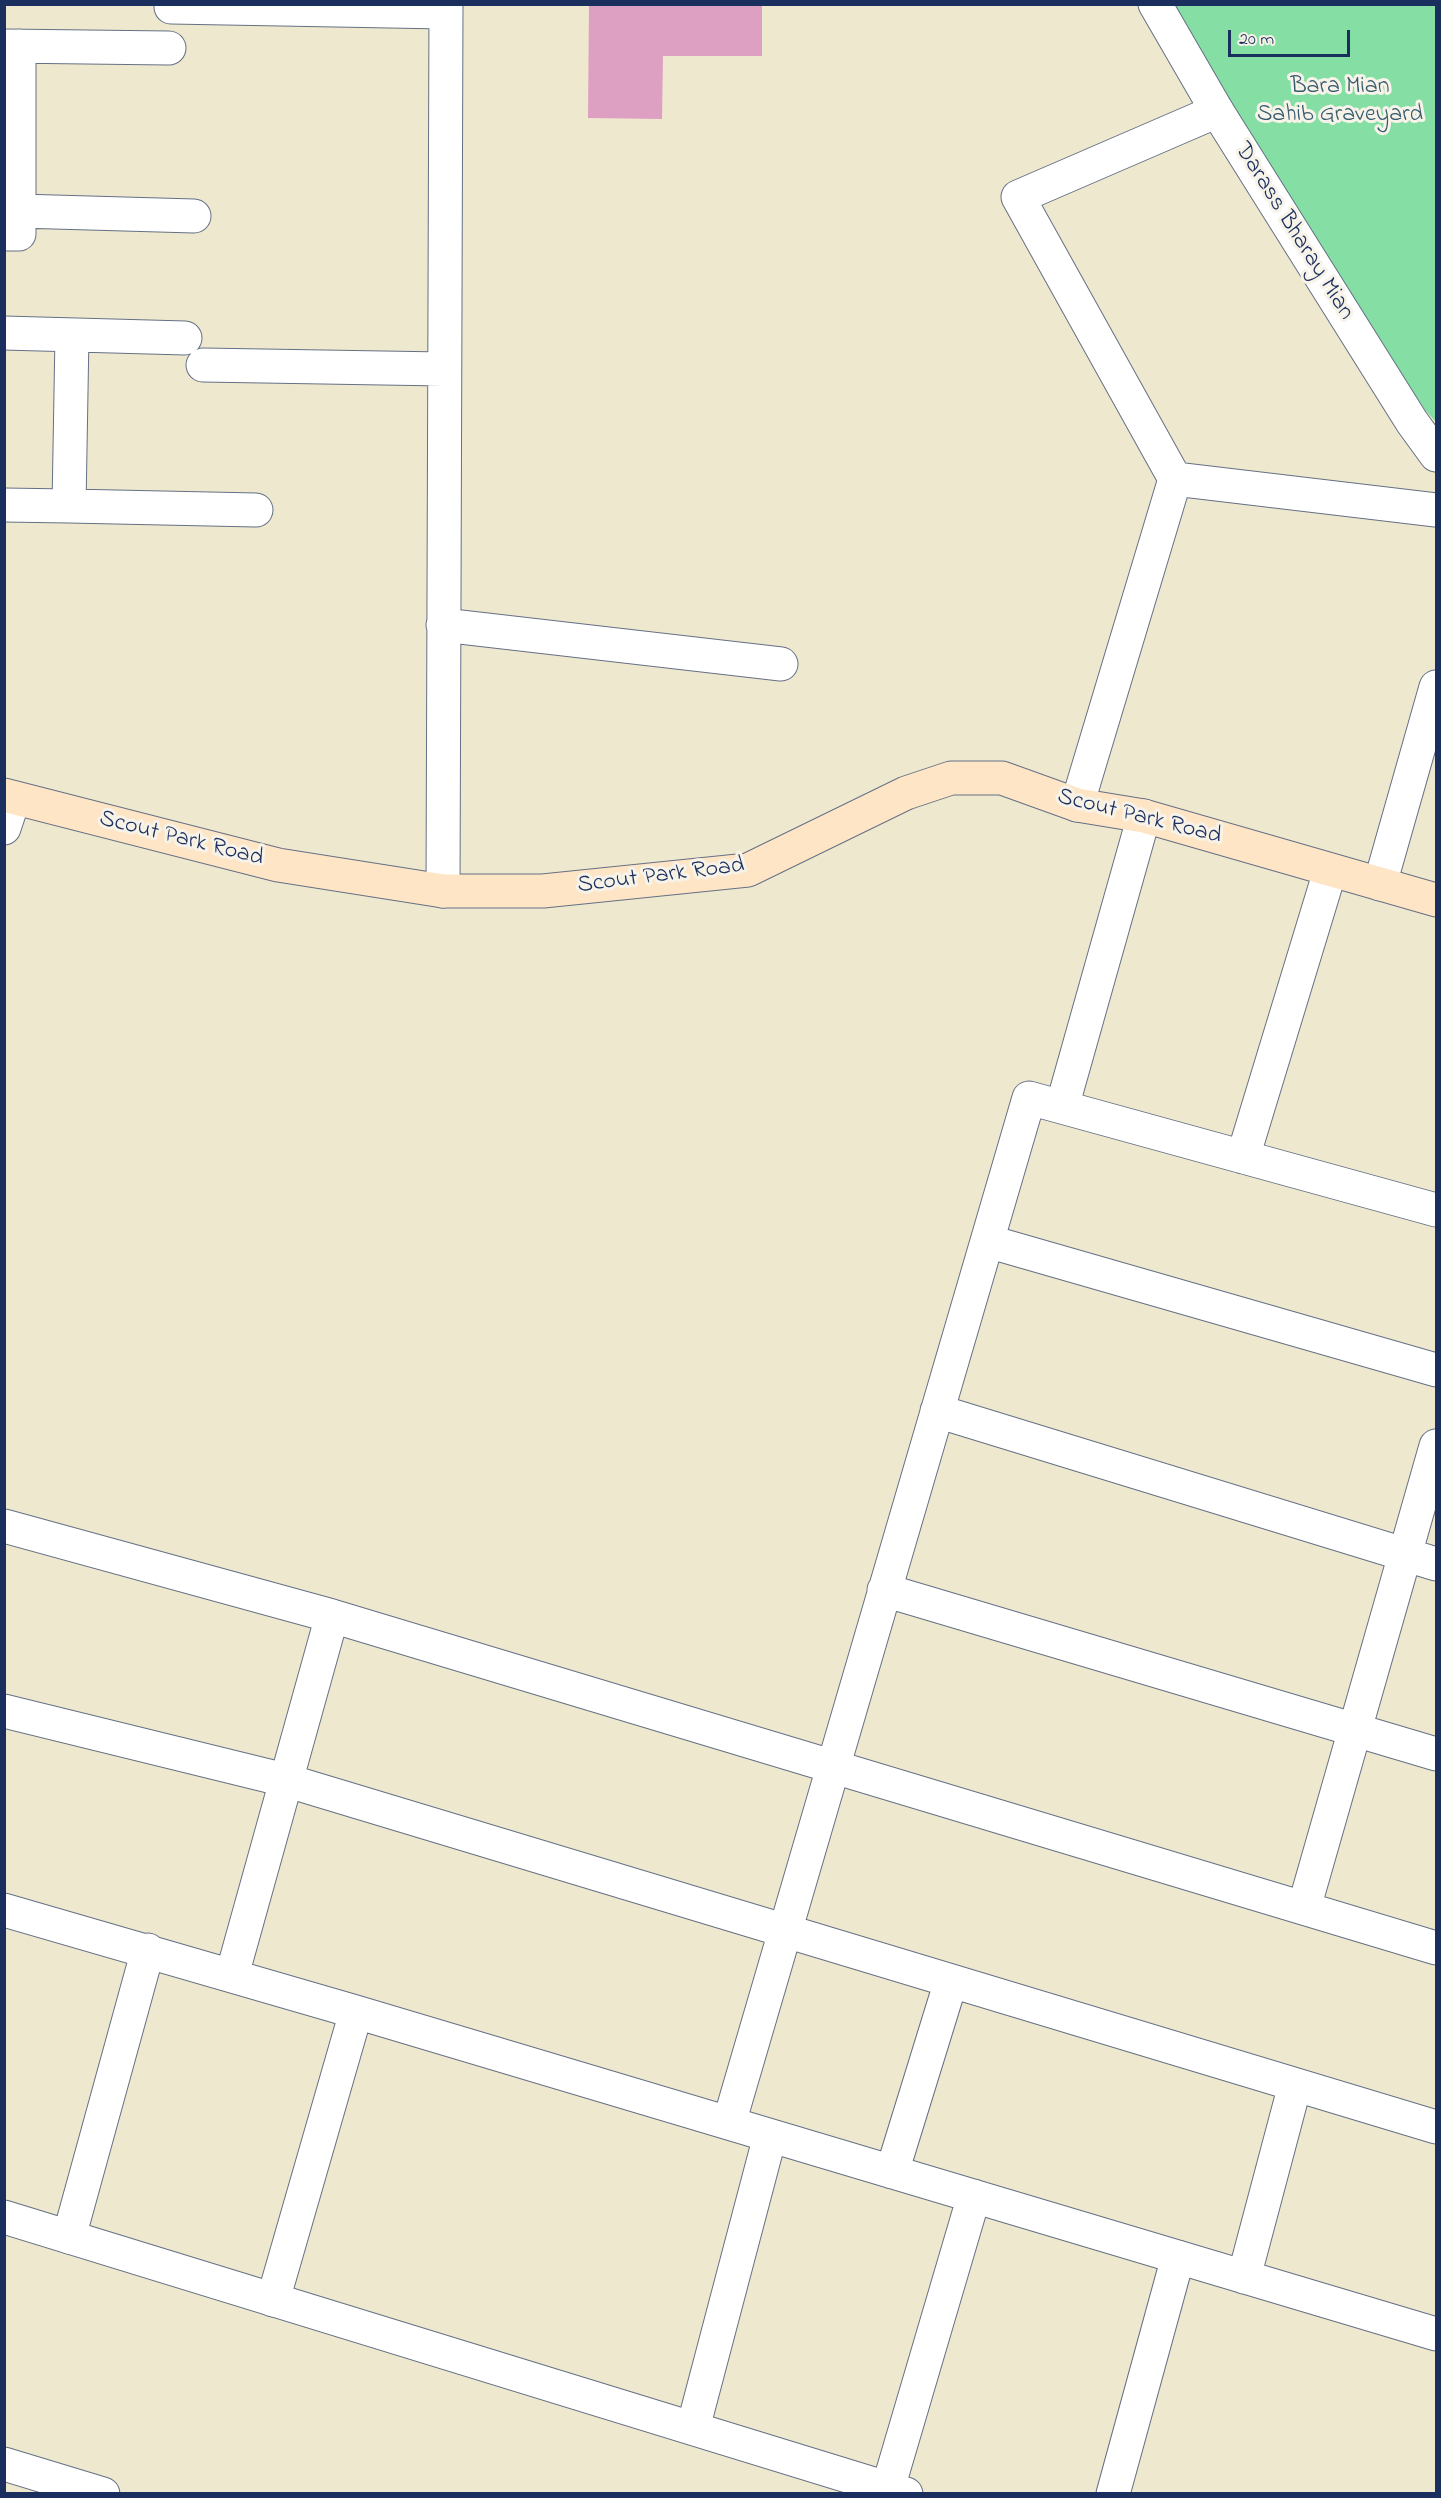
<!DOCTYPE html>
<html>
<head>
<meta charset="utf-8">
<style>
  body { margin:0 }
  #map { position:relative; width:1441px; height:2498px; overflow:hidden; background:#eee8ce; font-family:"Indie Flower",sans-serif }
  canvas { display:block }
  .frame { position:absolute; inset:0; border:6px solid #1b2f5e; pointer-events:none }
  .scale { position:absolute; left:1228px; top:30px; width:122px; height:27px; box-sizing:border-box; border:3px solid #1b2f5e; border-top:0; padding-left:8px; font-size:18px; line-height:21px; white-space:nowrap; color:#1b2f5e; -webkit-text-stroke:4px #f7f3e8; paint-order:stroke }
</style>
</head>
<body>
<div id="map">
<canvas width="1441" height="2498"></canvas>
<div class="frame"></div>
<div class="scale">20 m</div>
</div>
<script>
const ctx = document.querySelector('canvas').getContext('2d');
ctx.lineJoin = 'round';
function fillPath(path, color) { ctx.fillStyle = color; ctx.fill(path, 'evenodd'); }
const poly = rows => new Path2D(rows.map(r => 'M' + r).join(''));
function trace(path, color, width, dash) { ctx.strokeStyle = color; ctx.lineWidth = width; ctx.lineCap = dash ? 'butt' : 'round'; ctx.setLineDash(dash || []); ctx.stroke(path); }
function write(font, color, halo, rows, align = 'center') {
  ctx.font = font + ' "Indie Flower",sans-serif'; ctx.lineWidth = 6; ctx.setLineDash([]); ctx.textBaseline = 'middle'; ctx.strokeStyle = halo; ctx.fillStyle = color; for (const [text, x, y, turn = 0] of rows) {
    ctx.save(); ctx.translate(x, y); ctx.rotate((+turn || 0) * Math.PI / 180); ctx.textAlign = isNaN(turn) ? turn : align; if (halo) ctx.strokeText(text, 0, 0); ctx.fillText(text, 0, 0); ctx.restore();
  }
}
const green = poly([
  [1170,5,1436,5,1436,422,1425,410,1233,115]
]);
const building = poly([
  [589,4,762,4,762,56,663,56,662,119,588,118]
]);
const minor = poly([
  [171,7,445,12],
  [4,46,169,48],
  [1217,111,1018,197,1175,479,1436,510],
  [19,211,194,216],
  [4,234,19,234,19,46],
  [4,333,185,338],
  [203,365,443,369],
  [4,505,69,506,72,335],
  [69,506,256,510],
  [443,625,781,664],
  [1077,805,1175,479],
  [4,828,14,798],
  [1380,884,1436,687],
  [443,891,446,4],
  [1062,1107,1144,816],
  [1243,1157,1330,871],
  [987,1241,1436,1370],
  [937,1411,1436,1564],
  [4,1526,332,1616,1436,1948],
  [884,1590,1436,1754],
  [4,1711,285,1780,1436,2127],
  [1304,1908,1436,1446],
  [4,1910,356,2012,1436,2334],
  [232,1975,332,1616],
  [729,2123,1029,1098,1436,1210],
  [892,2172,951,1981],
  [69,2237,148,1950],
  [1244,2277,1295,2085],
  [273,2300,356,2012],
  [693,2428,770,2136],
  [4,2464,103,2494],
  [888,2488,974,2196],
  [1113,2494,1178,2257]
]);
const tertiary = poly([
  [1155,4,1217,111,1412,422,1436,455],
  [4,2217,906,2494]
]);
const secondary = poly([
  [4,795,278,865,443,891,543,891,748,870,906,793,951,778,1002,778,1077,805,1144,816,1436,900]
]);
const parkNames = [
  ["Bara Mian",1340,88],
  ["Sahib Graveyard",1340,116]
];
const streetNames = [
  ["Darass Bharay Mian",1293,232,58],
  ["Scout Park Road",1139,818,14],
  ["Scout Park Road",181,840,14],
  ["Scout Park Road",661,877,-7]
];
fillPath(green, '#85dea3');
fillPath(building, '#dd9fc2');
trace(minor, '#657085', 35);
trace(tertiary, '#657085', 35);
trace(secondary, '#657085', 35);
trace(minor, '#fff', 33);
trace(tertiary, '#fff', 33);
trace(secondary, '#fee5c5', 33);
write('24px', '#365b6f', '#f7f3e8', parkNames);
write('24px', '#1b2f5e', '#f7f3e8', streetNames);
</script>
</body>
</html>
